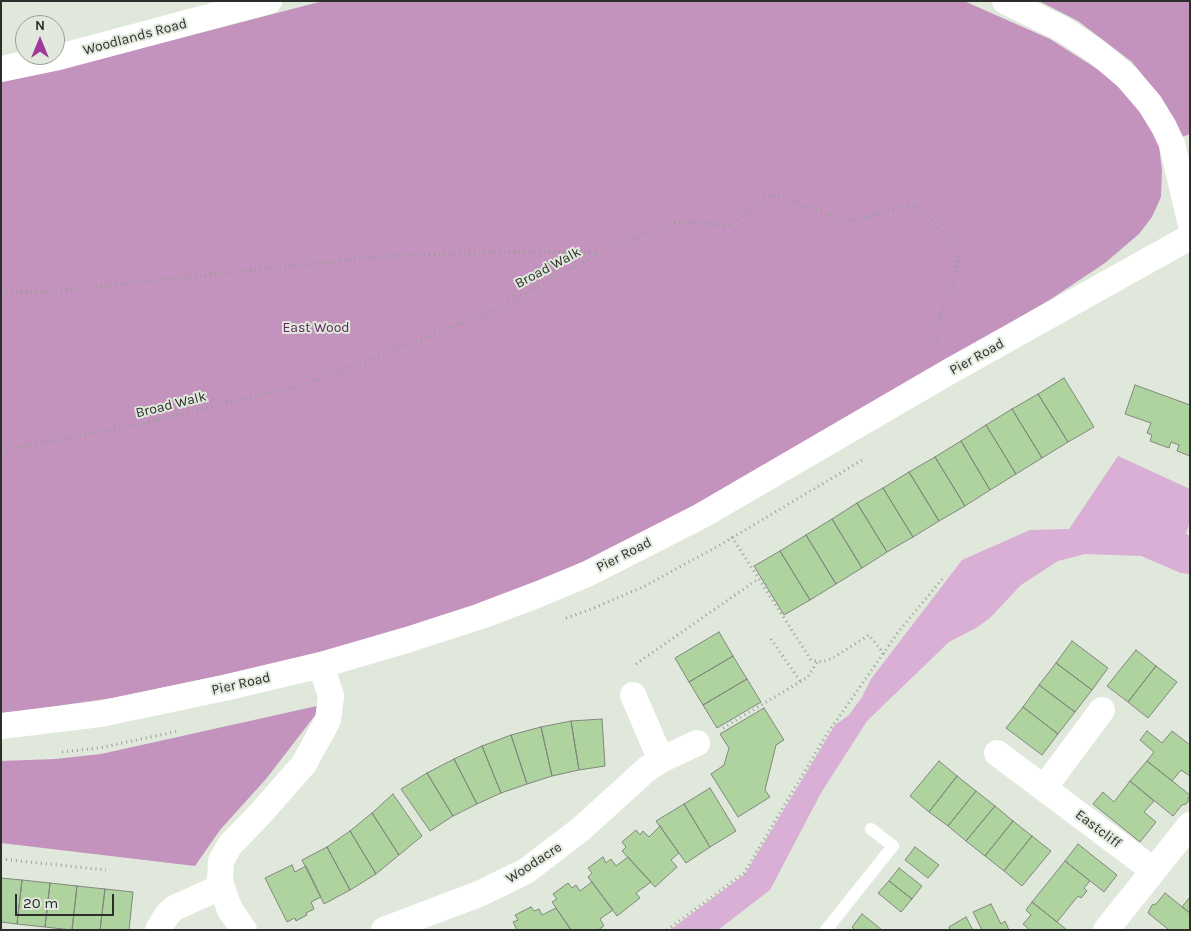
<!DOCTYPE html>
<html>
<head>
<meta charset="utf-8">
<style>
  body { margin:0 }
  #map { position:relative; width:1191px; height:931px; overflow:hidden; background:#e0e8dc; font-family:Karla,sans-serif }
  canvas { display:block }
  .frame { position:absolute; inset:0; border:2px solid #2b2e2a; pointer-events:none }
  .north { position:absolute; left:15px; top:15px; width:50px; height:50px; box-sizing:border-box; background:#e0e8dc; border:1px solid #989e95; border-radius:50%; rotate:0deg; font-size:14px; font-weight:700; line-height:20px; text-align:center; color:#2b2e2a }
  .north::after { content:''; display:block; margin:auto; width:18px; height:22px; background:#a1399b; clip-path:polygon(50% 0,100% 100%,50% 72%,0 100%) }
  .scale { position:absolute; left:15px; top:894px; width:99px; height:22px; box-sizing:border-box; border:2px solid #2b2e2a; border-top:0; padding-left:6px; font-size:15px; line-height:18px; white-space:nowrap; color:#2b2e2a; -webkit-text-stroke:4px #e0e8dc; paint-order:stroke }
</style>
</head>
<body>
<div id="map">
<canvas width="1191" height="931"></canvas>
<div class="frame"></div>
<div class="north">N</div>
<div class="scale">20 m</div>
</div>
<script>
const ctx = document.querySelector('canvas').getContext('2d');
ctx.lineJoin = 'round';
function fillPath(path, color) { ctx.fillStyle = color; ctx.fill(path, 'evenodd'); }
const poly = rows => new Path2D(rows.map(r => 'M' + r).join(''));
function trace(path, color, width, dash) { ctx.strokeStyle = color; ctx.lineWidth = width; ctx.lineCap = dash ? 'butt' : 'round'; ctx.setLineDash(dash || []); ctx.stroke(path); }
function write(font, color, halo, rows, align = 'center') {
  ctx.font = font + ' Karla,sans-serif'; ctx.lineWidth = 4; ctx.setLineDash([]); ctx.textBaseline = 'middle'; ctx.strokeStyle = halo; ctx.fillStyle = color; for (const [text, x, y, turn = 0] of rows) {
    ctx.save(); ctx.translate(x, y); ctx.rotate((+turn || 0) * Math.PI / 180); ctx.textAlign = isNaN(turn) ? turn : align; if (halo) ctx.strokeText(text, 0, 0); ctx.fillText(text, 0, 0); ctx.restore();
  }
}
const green = poly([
  [1118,456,1190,489,1190,520,1186,534,1190,536,1190,574,1181,573,1141,556,1085,554,1058,561,1021,585,990,618,976,628,949,642,867,721,821,793,770,890,718,930,670,930,745,874,835,725,849,715,862,697,871,679,962,560,1030,530,1069,529]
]);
const forest = poly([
  [323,1,964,1,1050,39,1102,72,1139,106,1158,138,1162,171,1161,197,1152,217,1139,234,1105,263,1051,299,725,489,617,547,469,613,300,659,112,698,1,714,1,82,69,67],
  [1039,1,1190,1,1190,134,1182,137,1166,106,1132,62,1078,21],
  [317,706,320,709,266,779,220,830,195,866,1,843,1,761,55,759,101,754]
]);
const building = poly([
  [1064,378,1094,427,1068,442,1038,394,1064,378],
  [1135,385,1190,405,1190,456,1177,451,1179,445,1171,442,1169,448,1150,441,1152,435,1147,433,1151,423,1125,414,1135,385],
  [1038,394,1068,442,1042,458,1012,409,1038,394],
  [1012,409,1042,458,1016,474,986,425,1012,409],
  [986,425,1016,474,990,490,961,441,986,425],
  [961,441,990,490,965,506,935,457,961,441],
  [935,457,965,506,939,521,909,472,935,457],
  [909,472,939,521,913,537,883,488,909,472],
  [883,488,913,537,887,552,857,503,883,488],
  [857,503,887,552,862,568,832,519,857,503],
  [832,519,862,568,836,584,806,535,832,519],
  [806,535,836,584,810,600,780,551,806,535],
  [780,551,810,600,784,615,754,566,780,551],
  [719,632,733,656,689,682,675,658,719,632],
  [1072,641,1108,668,1092,690,1056,663,1072,641],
  [1136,650,1156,666,1128,702,1107,686,1136,650],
  [733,656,747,679,703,705,689,682,733,656],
  [1056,663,1092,690,1075,712,1039,685,1056,663],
  [1156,666,1177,682,1148,718,1128,702,1156,666],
  [747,679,761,702,717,728,703,705,747,679],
  [1039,685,1075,712,1058,734,1023,707,1039,685],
  [1023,707,1058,734,1042,755,1006,728,1023,707],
  [764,708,784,740,776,745,765,790,770,797,738,817,711,774,724,765,729,748,720,734,764,708],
  [602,719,605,766,579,770,571,721,602,719],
  [571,721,579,770,552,776,541,727,571,721],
  [541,727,552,776,527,784,511,735,541,727],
  [1147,731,1162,743,1172,731,1190,745,1190,776,1181,770,1172,781,1147,761,1154,752,1140,740,1147,731],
  [511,735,527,784,501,793,482,746,511,735],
  [482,746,501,793,477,804,454,759,482,746],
  [454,759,477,804,453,816,427,773,454,759],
  [939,761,957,776,929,812,910,796,939,761],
  [1147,761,1190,795,1188,798,1188,802,1186,804,1182,805,1173,816,1130,781,1147,761],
  [427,773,453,816,430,831,401,789,427,773],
  [957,776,976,791,948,826,929,812,957,776],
  [1130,781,1154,801,1144,812,1156,822,1140,842,1093,804,1103,792,1114,802,1130,781],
  [710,788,736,831,710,847,684,804,710,788],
  [976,791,995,806,966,841,948,826,976,791],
  [393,794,422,836,399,855,372,813,393,794],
  [684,804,710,847,686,863,656,821,684,804],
  [995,806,1013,821,985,856,966,841,995,806],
  [372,813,399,855,376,874,350,831,372,813],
  [1013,821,1032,836,1004,871,985,856,1013,821],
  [660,826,679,853,671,860,677,867,655,887,622,851,626,847,622,842,636,830,640,835,643,831,649,837,660,826],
  [350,831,376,874,350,890,327,847,350,831],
  [1032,836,1051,851,1022,886,1004,871,1032,836],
  [1078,844,1117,875,1104,892,1065,861,1078,844],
  [327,847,350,890,324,904,302,860,327,847],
  [915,847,939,865,928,878,905,860,915,847],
  [603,857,606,863,611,859,616,866,628,857,651,882,636,893,640,898,617,916,588,877,592,873,588,868,603,857],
  [1065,861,1090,881,1084,888,1087,891,1081,898,1078,896,1057,922,1032,902,1065,861],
  [292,865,295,872,306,866,321,897,311,902,314,909,306,913,307,915,296,921,295,918,287,922,265,878,292,865],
  [899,868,922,886,912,899,889,881,899,868],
  [1,878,22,880,17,924,1,922,1,878],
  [22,880,50,883,45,927,17,924,22,880],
  [889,881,912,899,901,912,878,893,889,881],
  [592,882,613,910,600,919,604,926,598,930,571,930,552,902,557,899,553,894,568,883,572,888,576,885,580,891,592,882],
  [50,883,77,886,72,930,45,927,50,883],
  [77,886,105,889,100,930,72,930,77,886],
  [105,889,133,892,129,930,100,930,105,889],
  [1165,893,1190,913,1190,930,1169,930,1148,913,1152,905,1156,904,1165,893],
  [1190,897,1190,913,1182,907,1190,897],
  [1032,902,1067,930,1030,930,1023,924,1031,915,1026,910,1032,902],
  [991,904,1001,924,1005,921,1009,930,982,930,973,912,991,904],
  [531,907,534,911,539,909,542,915,556,908,571,930,517,930,513,922,518,920,515,915,531,907],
  [862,914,882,930,855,930,852,927,862,914],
  [966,917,973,930,950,930,949,927,966,917]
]);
const path = poly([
  [1,291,47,292,386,256,540,251,599,253],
  [1,450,113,430,307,384,493,311,600,253,670,223,692,222,728,226,754,208,764,197,772,196,781,197,843,220,855,220,891,210,914,205,928,214,956,251,958,258,957,269,934,334,939,343],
  [732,537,811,660,822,662,831,659,869,635,884,654],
  [566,618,589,610,643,587,720,545,864,459],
  [771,639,800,681],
  [636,664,758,579],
  [723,728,808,677,817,662],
  [62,752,99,748,179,731],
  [1,859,106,870],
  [667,930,744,873,827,734,899,631,944,577]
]);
const service = poly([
  [826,930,893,846,871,829]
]);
const minor = poly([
  [1005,1,1064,30,1097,52,1127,77,1150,104,1164,127,1172,144,1190,221],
  [1,69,59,57,269,1],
  [633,695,661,760],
  [1,726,100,714,224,688,321,665,407,640,481,616,539,594,587,574,701,516,952,370,1190,237],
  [997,753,1153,870],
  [1044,788,1102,710],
  [158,930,167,915,174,908,221,887],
  [244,930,230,910,226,899,220,881,221,861,230,845,260,814,304,764,328,720,331,696,321,665],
  [384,930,479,894,526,871,581,829,647,769,661,760,697,743],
  [1106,930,1190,825]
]);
const streetNames = [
  ["Woodlands Road",135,37,-15],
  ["Broad Walk",548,268,-28],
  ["Pier Road",977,357,-29],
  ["Broad Walk",171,405,-14],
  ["Pier Road",624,555,-27],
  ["Pier Road",241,684,-13],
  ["Eastcliff",1098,829,37],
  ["Woodacre",534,863,-33]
];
const parkNames = [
  ["East Wood",316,328]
];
fillPath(green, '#daafd5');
fillPath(forest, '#c393be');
fillPath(building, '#aed39f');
trace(building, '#80877d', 1);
trace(path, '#989e96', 3, [1, 4]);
trace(service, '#fff', 12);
trace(minor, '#fff', 26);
write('14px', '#2b2e2a', '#e0e8dc', streetNames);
write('14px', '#61275d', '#e0e8dc', parkNames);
</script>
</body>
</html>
